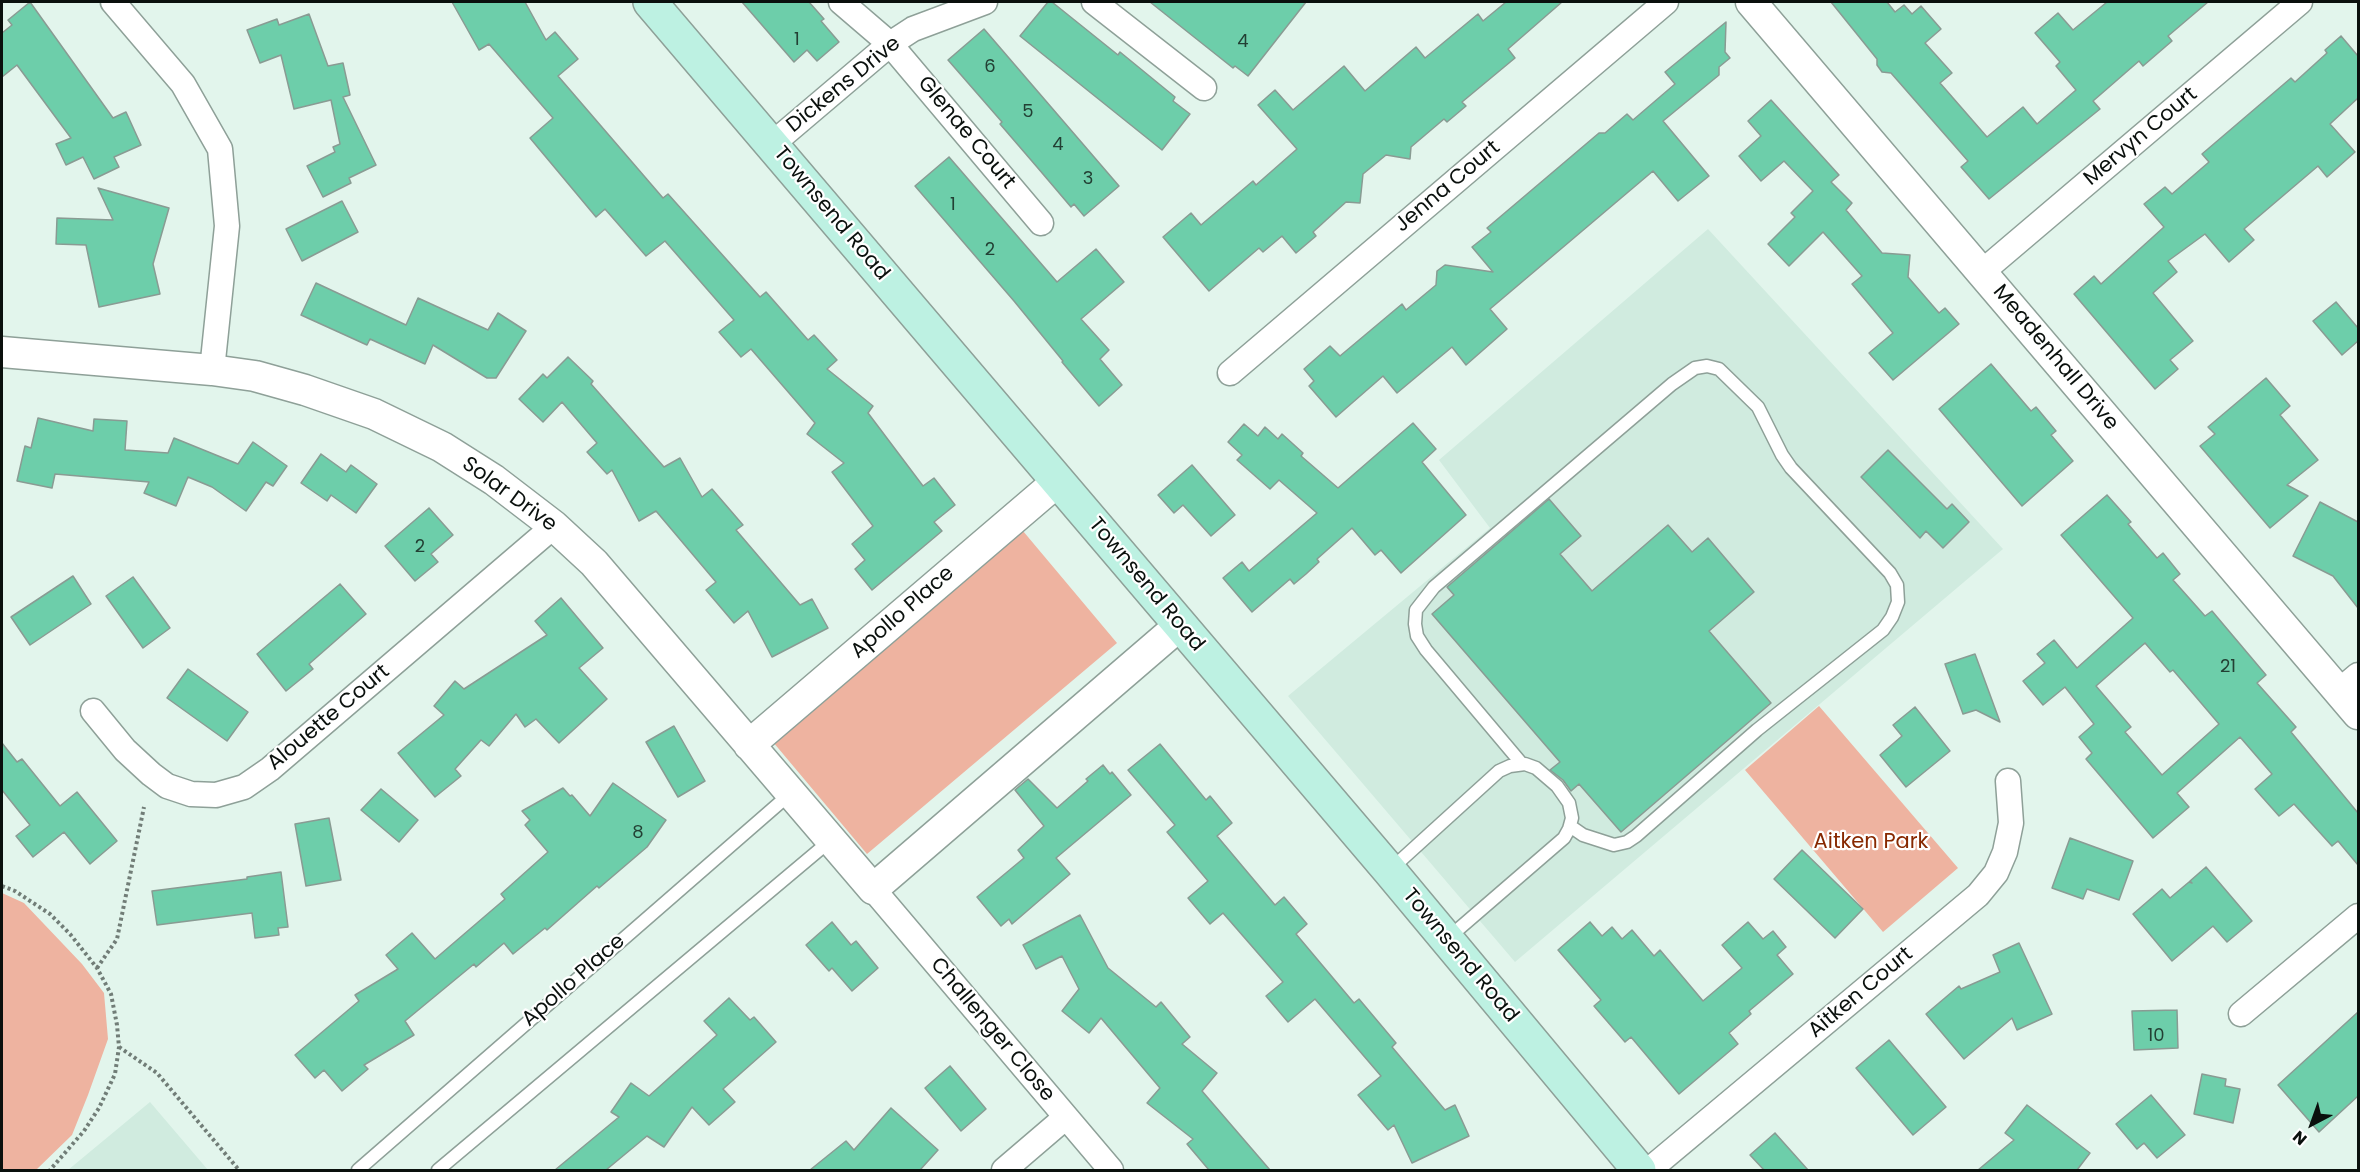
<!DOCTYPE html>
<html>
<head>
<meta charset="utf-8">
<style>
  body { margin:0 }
  #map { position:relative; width:2360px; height:1172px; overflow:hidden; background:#e2f5ec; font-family:Poppins,sans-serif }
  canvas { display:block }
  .frame { position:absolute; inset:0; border:3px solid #0a100d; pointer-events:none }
  .north { position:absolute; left:2282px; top:1094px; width:60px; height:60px; -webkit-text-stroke:4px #fff; paint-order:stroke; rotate:221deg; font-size:16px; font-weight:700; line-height:24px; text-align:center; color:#0a100d }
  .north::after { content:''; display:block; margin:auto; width:21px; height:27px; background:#0a100d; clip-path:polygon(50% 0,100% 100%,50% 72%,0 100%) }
</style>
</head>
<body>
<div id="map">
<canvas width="2360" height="1172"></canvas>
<div class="frame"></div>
<div class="north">N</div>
</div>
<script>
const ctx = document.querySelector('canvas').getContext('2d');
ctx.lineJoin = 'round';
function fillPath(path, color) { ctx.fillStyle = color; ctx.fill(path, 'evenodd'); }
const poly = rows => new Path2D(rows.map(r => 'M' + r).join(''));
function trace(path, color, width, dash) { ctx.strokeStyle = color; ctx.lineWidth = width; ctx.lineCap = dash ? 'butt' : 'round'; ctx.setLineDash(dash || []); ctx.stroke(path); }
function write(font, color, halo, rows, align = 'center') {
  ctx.font = font + ' Poppins,sans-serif'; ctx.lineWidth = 4.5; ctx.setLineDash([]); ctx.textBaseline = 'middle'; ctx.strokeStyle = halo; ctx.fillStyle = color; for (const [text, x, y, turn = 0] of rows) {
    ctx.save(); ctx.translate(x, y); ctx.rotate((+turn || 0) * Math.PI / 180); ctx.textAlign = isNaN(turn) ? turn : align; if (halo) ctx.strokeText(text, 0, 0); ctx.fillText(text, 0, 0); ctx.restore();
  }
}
const built = poly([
  [1708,229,2003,549,1515,962,1288,696,1490,528,1439,460],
  [150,1102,208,1170,68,1170]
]);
const green = poly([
  [1023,531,1117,643,867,854,773,742],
  [1819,706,1958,868,1883,932,1745,770],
  [2,893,24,903,82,964,104,993,108,1039,88,1095,72,1135,36,1170,2,1170]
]);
const building = poly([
  [30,2,113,118,126,112,141,145,114,157,119,167,94,179,83,157,66,165,56,144,71,138,17,65,2,77,2,33,12,25,8,20,30,2],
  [452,2,525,2,546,40,555,32,578,59,558,76,663,198,668,194,760,297,766,292,808,340,814,335,837,360,827,369,873,406,868,413,923,486,934,478,955,505,934,522,942,531,872,590,855,569,865,560,852,544,873,526,832,472,844,463,807,434,815,423,751,349,741,357,719,332,734,320,665,241,646,256,605,209,596,217,530,138,553,118,489,44,479,50,452,2],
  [742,2,809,2,824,19,821,21,839,42,817,61,807,50,794,62,742,2],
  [1048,2,1052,2,1118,55,1120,52,1175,97,1173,101,1190,114,1162,150,1020,36,1048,2],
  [1150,2,1306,2,1248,76,1235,66,1233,68,1150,2],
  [1506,2,1562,2,1508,49,1515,58,1462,102,1466,106,1447,122,1444,119,1411,147,1410,159,1386,155,1363,174,1360,203,1346,202,1313,232,1316,236,1296,253,1282,236,1263,252,1259,248,1209,291,1163,237,1191,213,1201,225,1253,181,1256,185,1297,149,1258,105,1275,90,1293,110,1344,66,1365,91,1416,47,1425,58,1478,14,1483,21,1506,2],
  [1831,2,1887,2,1895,12,1904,5,1912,14,1921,6,1941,29,1925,43,1952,73,1940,83,1987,137,2023,107,2037,124,2076,90,2056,66,2060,62,2035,33,2058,13,2073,30,2107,2,2208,2,2168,36,2172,41,2143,66,2139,61,2093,101,2100,109,1989,199,1961,167,1968,161,1891,73,1882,72,1877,65,1877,59,1831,2],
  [309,14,328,66,343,63,350,95,343,97,376,165,349,178,351,183,323,197,307,166,335,152,333,147,340,144,331,100,294,109,281,55,260,63,247,30,277,19,279,25,309,14],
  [1726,22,1725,52,1730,58,1719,67,1719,75,1663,121,1709,176,1678,201,1653,171,1490,309,1507,329,1466,365,1452,347,1397,393,1383,376,1336,417,1309,386,1314,381,1304,369,1330,346,1340,356,1402,304,1406,310,1436,285,1437,271,1445,265,1493,272,1472,247,1491,232,1487,228,1599,133,1605,133,1627,114,1633,120,1675,84,1665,72,1726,22],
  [984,29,1119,186,1084,216,1074,204,1071,207,1037,167,1000,124,1002,122,948,60,984,29],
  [2341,36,2358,56,2358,98,2330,124,2355,152,2327,177,2318,166,2244,229,2254,240,2229,262,2205,234,2168,261,2177,272,2153,293,2193,341,2170,360,2178,369,2155,389,2074,294,2094,276,2101,284,2164,227,2144,204,2165,187,2172,194,2209,162,2202,154,2291,78,2295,82,2327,53,2325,50,2341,36],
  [1771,100,1839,175,1831,182,1852,203,1846,210,1882,253,1910,255,1908,277,1939,313,1945,308,1959,324,1893,380,1869,353,1893,333,1852,284,1862,276,1823,232,1789,266,1768,244,1795,217,1791,213,1813,191,1784,161,1761,181,1739,156,1761,136,1748,121,1771,100],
  [949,157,1057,282,1096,249,1124,282,1081,319,1109,350,1100,359,1122,385,1099,406,1062,362,1063,361,1014,301,915,186,949,157],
  [98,188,169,208,153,264,160,294,99,307,86,245,56,244,57,218,113,220,98,188],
  [342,201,358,232,302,261,286,229,342,201],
  [316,283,406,325,418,298,488,330,498,313,526,331,496,378,487,378,433,345,425,364,370,339,367,345,301,315,316,283],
  [2336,302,2358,328,2358,341,2342,355,2313,321,2336,302],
  [568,357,593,381,591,384,664,467,680,458,702,497,712,489,743,525,736,530,800,605,812,599,828,628,772,657,748,611,734,623,706,590,716,582,656,511,639,521,612,470,607,474,587,452,597,443,562,402,543,422,519,399,543,374,547,378,568,357],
  [1991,364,2031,411,2036,407,2056,431,2051,435,2073,461,2022,506,1939,409,1991,364],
  [2266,378,2290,406,2280,415,2318,460,2287,485,2308,496,2270,528,2200,446,2215,434,2208,427,2266,378],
  [38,418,93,431,94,419,127,421,125,450,168,453,174,438,238,464,253,442,287,466,273,486,266,482,246,511,212,487,188,477,176,506,144,493,149,482,55,474,52,488,17,481,25,446,31,448,38,418],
  [1413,423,1436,449,1422,462,1466,515,1401,573,1381,550,1375,555,1352,528,1317,559,1319,562,1306,574,1294,584,1290,579,1252,612,1223,578,1242,562,1249,571,1317,513,1279,480,1270,489,1237,460,1242,455,1228,442,1244,424,1258,436,1265,427,1278,439,1282,434,1303,453,1301,456,1338,488,1413,423],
  [1888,450,1947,509,1952,504,1969,522,1943,548,1926,531,1920,538,1861,477,1888,450],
  [321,454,346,472,351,465,377,484,356,513,331,495,327,501,301,483,321,454],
  [1192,465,1235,515,1211,536,1183,505,1174,513,1158,495,1192,465],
  [2107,495,2131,522,2128,524,2157,558,2163,553,2180,574,2173,580,2205,616,2212,611,2266,675,2257,683,2296,727,2291,732,2358,813,2358,865,2338,841,2332,846,2294,804,2279,816,2255,789,2272,774,2240,737,2177,793,2189,807,2153,838,2086,759,2092,753,2079,737,2094,724,2065,687,2043,705,2023,681,2045,663,2037,654,2054,640,2077,668,2133,618,2061,535,2107,495],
  [2145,643,2170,672,2173,670,2219,724,2162,775,2125,732,2131,727,2096,686,2145,643],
  [1549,499,1581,536,1560,554,1592,591,1668,525,1692,552,1708,538,1754,592,1709,631,1771,703,1621,832,1579,784,1571,791,1563,780,1550,770,1560,762,1432,614,1454,595,1447,587,1549,499],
  [2320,502,2358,522,2358,608,2333,576,2293,556,2320,502],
  [429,508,453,535,431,554,438,562,415,581,385,546,429,508],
  [73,576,91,604,30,645,11,617,73,576],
  [133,577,170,628,143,648,106,596,133,577],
  [340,584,366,614,309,664,313,669,286,691,257,654,340,584],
  [561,598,603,648,579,668,607,699,559,743,536,719,525,727,516,714,489,746,481,740,455,769,461,776,435,797,398,753,444,715,434,706,455,681,464,689,547,635,535,621,561,598],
  [1975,654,1989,692,2000,722,1976,710,1963,714,1945,664,1975,654],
  [188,669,248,712,227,741,167,698,188,669],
  [1915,707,1950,751,1906,787,1880,755,1902,736,1893,725,1915,707],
  [674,726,705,781,678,797,646,742,674,726],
  [2,743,17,762,22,759,60,806,77,792,117,841,90,864,64,832,33,857,16,836,30,825,2,790,2,743],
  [1160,744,1206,800,1210,796,1232,823,1217,836,1275,905,1284,897,1307,924,1296,934,1354,1003,1359,999,1396,1043,1392,1047,1445,1110,1455,1105,1469,1136,1412,1163,1394,1125,1388,1130,1358,1095,1381,1076,1315,999,1288,1022,1266,996,1283,982,1223,913,1210,924,1188,898,1208,881,1167,832,1175,825,1128,770,1160,744],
  [1103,765,1110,774,1112,772,1131,795,1056,858,1070,874,1012,924,1009,919,1001,926,977,897,1024,858,1018,850,1044,826,1015,790,1028,779,1057,808,1088,781,1086,779,1103,765],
  [613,783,666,820,647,847,599,888,597,886,547,930,545,928,513,954,504,943,476,967,474,964,405,1021,414,1035,364,1065,368,1069,342,1091,324,1070,315,1078,295,1055,359,1001,355,995,398,969,386,955,412,933,435,959,505,899,501,894,548,852,525,825,530,820,522,811,563,788,570,796,572,795,590,816,613,783],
  [381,789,418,820,399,842,361,810,381,789],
  [329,818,341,880,306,886,295,824,329,818],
  [2070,838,2133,861,2119,900,2087,889,2083,899,2052,888,2070,838],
  [1802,850,1863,909,1835,938,1774,879,1802,850],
  [2206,867,2252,921,2227,942,2213,926,2172,961,2133,914,2162,889,2170,898,2189,882,2192,883,2190,881,2206,867],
  [281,872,288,927,278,928,279,935,255,938,252,913,157,925,152,891,247,879,247,877,281,872],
  [1080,915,1108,968,1156,1007,1161,1002,1190,1037,1182,1044,1217,1073,1202,1091,1270,1170,1209,1170,1187,1144,1193,1139,1147,1103,1160,1088,1101,1018,1089,1033,1062,1011,1079,989,1062,956,1036,969,1023,945,1080,915],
  [832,922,851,945,856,941,878,968,852,991,832,968,829,971,806,945,832,922],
  [1590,922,1602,936,1612,927,1622,939,1632,930,1654,956,1660,950,1703,1001,1742,968,1722,945,1748,922,1763,939,1773,931,1786,947,1777,955,1793,974,1749,1011,1751,1014,1729,1033,1738,1044,1679,1094,1631,1037,1625,1042,1594,1006,1601,1000,1558,950,1590,922],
  [2019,943,2052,1014,2017,1030,2012,1018,1964,1059,1926,1014,1959,986,1961,989,2000,972,1993,955,2019,943],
  [729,998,750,1020,754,1017,776,1042,723,1089,735,1102,709,1125,692,1107,664,1147,647,1136,606,1170,555,1170,619,1117,611,1112,631,1083,649,1096,717,1035,704,1021,729,998],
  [2177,1010,2178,1048,2134,1050,2132,1011,2177,1010],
  [2358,1012,2358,1096,2319,1132,2278,1085,2358,1012],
  [1889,1040,1946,1107,1913,1135,1856,1068,1889,1040],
  [950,1066,986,1109,961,1131,925,1088,950,1066],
  [2202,1074,2226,1079,2225,1086,2240,1089,2233,1123,2194,1114,2202,1074],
  [2151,1095,2185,1135,2157,1158,2144,1143,2137,1149,2116,1124,2151,1095],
  [2027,1105,2090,1153,2077,1170,1978,1170,2014,1140,2005,1133,2027,1105],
  [891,1108,938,1150,920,1170,810,1170,846,1141,854,1150,891,1108],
  [1775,1133,1808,1170,1764,1170,1750,1155,1775,1133]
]);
const path = poly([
  [2,886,15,891,50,914,70,934,97,968,111,994,117,1025,119,1047,115,1074,99,1108,84,1131,50,1170],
  [97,968,117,939,144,807],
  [119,1047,157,1073,239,1170]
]);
const service = poly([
  [1522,764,1426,650,1417,636,1415,624,1416,610,1434,587,1672,384,1695,368,1707,366,1719,369,1758,407,1782,455,1791,468,1890,573,1897,585,1898,602,1892,617,1883,630,1757,730,1636,836,1627,842,1614,845,1583,835,1570,826],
  [1390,870,1499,771,1510,766,1525,764,1536,768,1557,786,1569,803,1572,818,1569,829,1564,838,1447,939],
  [358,1170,791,793],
  [438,1170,831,840]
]);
const minor = poly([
  [113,2,183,84,220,149,227,226,212,370],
  [841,2,890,44,1041,223],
  [1094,2,1204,88],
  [771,145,890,44,913,29,985,2],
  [1982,272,2300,2],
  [1230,373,1666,2],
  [2339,691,2358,675],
  [93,711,125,750,151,774,167,786,191,794,216,795,244,787,270,769,554,526],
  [873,889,1111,1170],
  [2241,1014,2358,916],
  [1004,1170,1066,1117],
  [1649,1170,1978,895,1996,873,2005,852,2011,823,2008,781]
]);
const tertiary = poly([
  [1751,2,2358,714],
  [2,352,212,370,255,376,305,390,374,414,442,447,494,480,554,526,594,563,873,889,1180,625],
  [749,745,1058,481]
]);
const secondary = poly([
  [650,2,1389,870,1639,1170]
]);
const numberNames = [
  ["1",797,40],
  ["4",1243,42],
  ["6",990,67],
  ["5",1028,112],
  ["4",1058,145],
  ["3",1088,179],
  ["1",953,205],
  ["2",990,250],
  ["2",420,547],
  ["21",2228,667],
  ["8",638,833],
  ["10",2156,1036]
];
const streetNames = [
  ["Dickens Drive",844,85,-39],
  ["Glenae Court",966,133,50],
  ["Mervyn Court",2141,137,-40],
  ["Jenna Court",1448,187,-40],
  ["Townsend Road",831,214,50],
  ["Meadenhall Drive",2055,358,50],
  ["Solar Drive",509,495,36],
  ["Townsend Road",1146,585,50],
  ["Apollo Place",903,613,-41],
  ["Alouette Court",329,718,-40],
  ["Townsend Road",1460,956,50],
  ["Apollo Place",574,981,-41],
  ["Aitken Court",1861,993,-40],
  ["Challenger Close",992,1030,50]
];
const parkNames = [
  ["Aitken Park",1871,843]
];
fillPath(built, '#d0ebdf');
fillPath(green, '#eeb3a0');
fillPath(building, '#6dceaa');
trace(building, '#899b93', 1.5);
trace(service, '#8ea098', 15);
trace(minor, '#8ea098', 27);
trace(tertiary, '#8ea098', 33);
trace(secondary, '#8ea098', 36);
trace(path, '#717d77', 4, [3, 3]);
trace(service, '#fff', 12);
trace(minor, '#fff', 24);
trace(tertiary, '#fff', 30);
trace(secondary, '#bdf1e2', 33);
write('18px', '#234034', null, numberNames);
write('21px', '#0a100d', '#fff', streetNames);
write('21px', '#872800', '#fff', parkNames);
</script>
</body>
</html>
